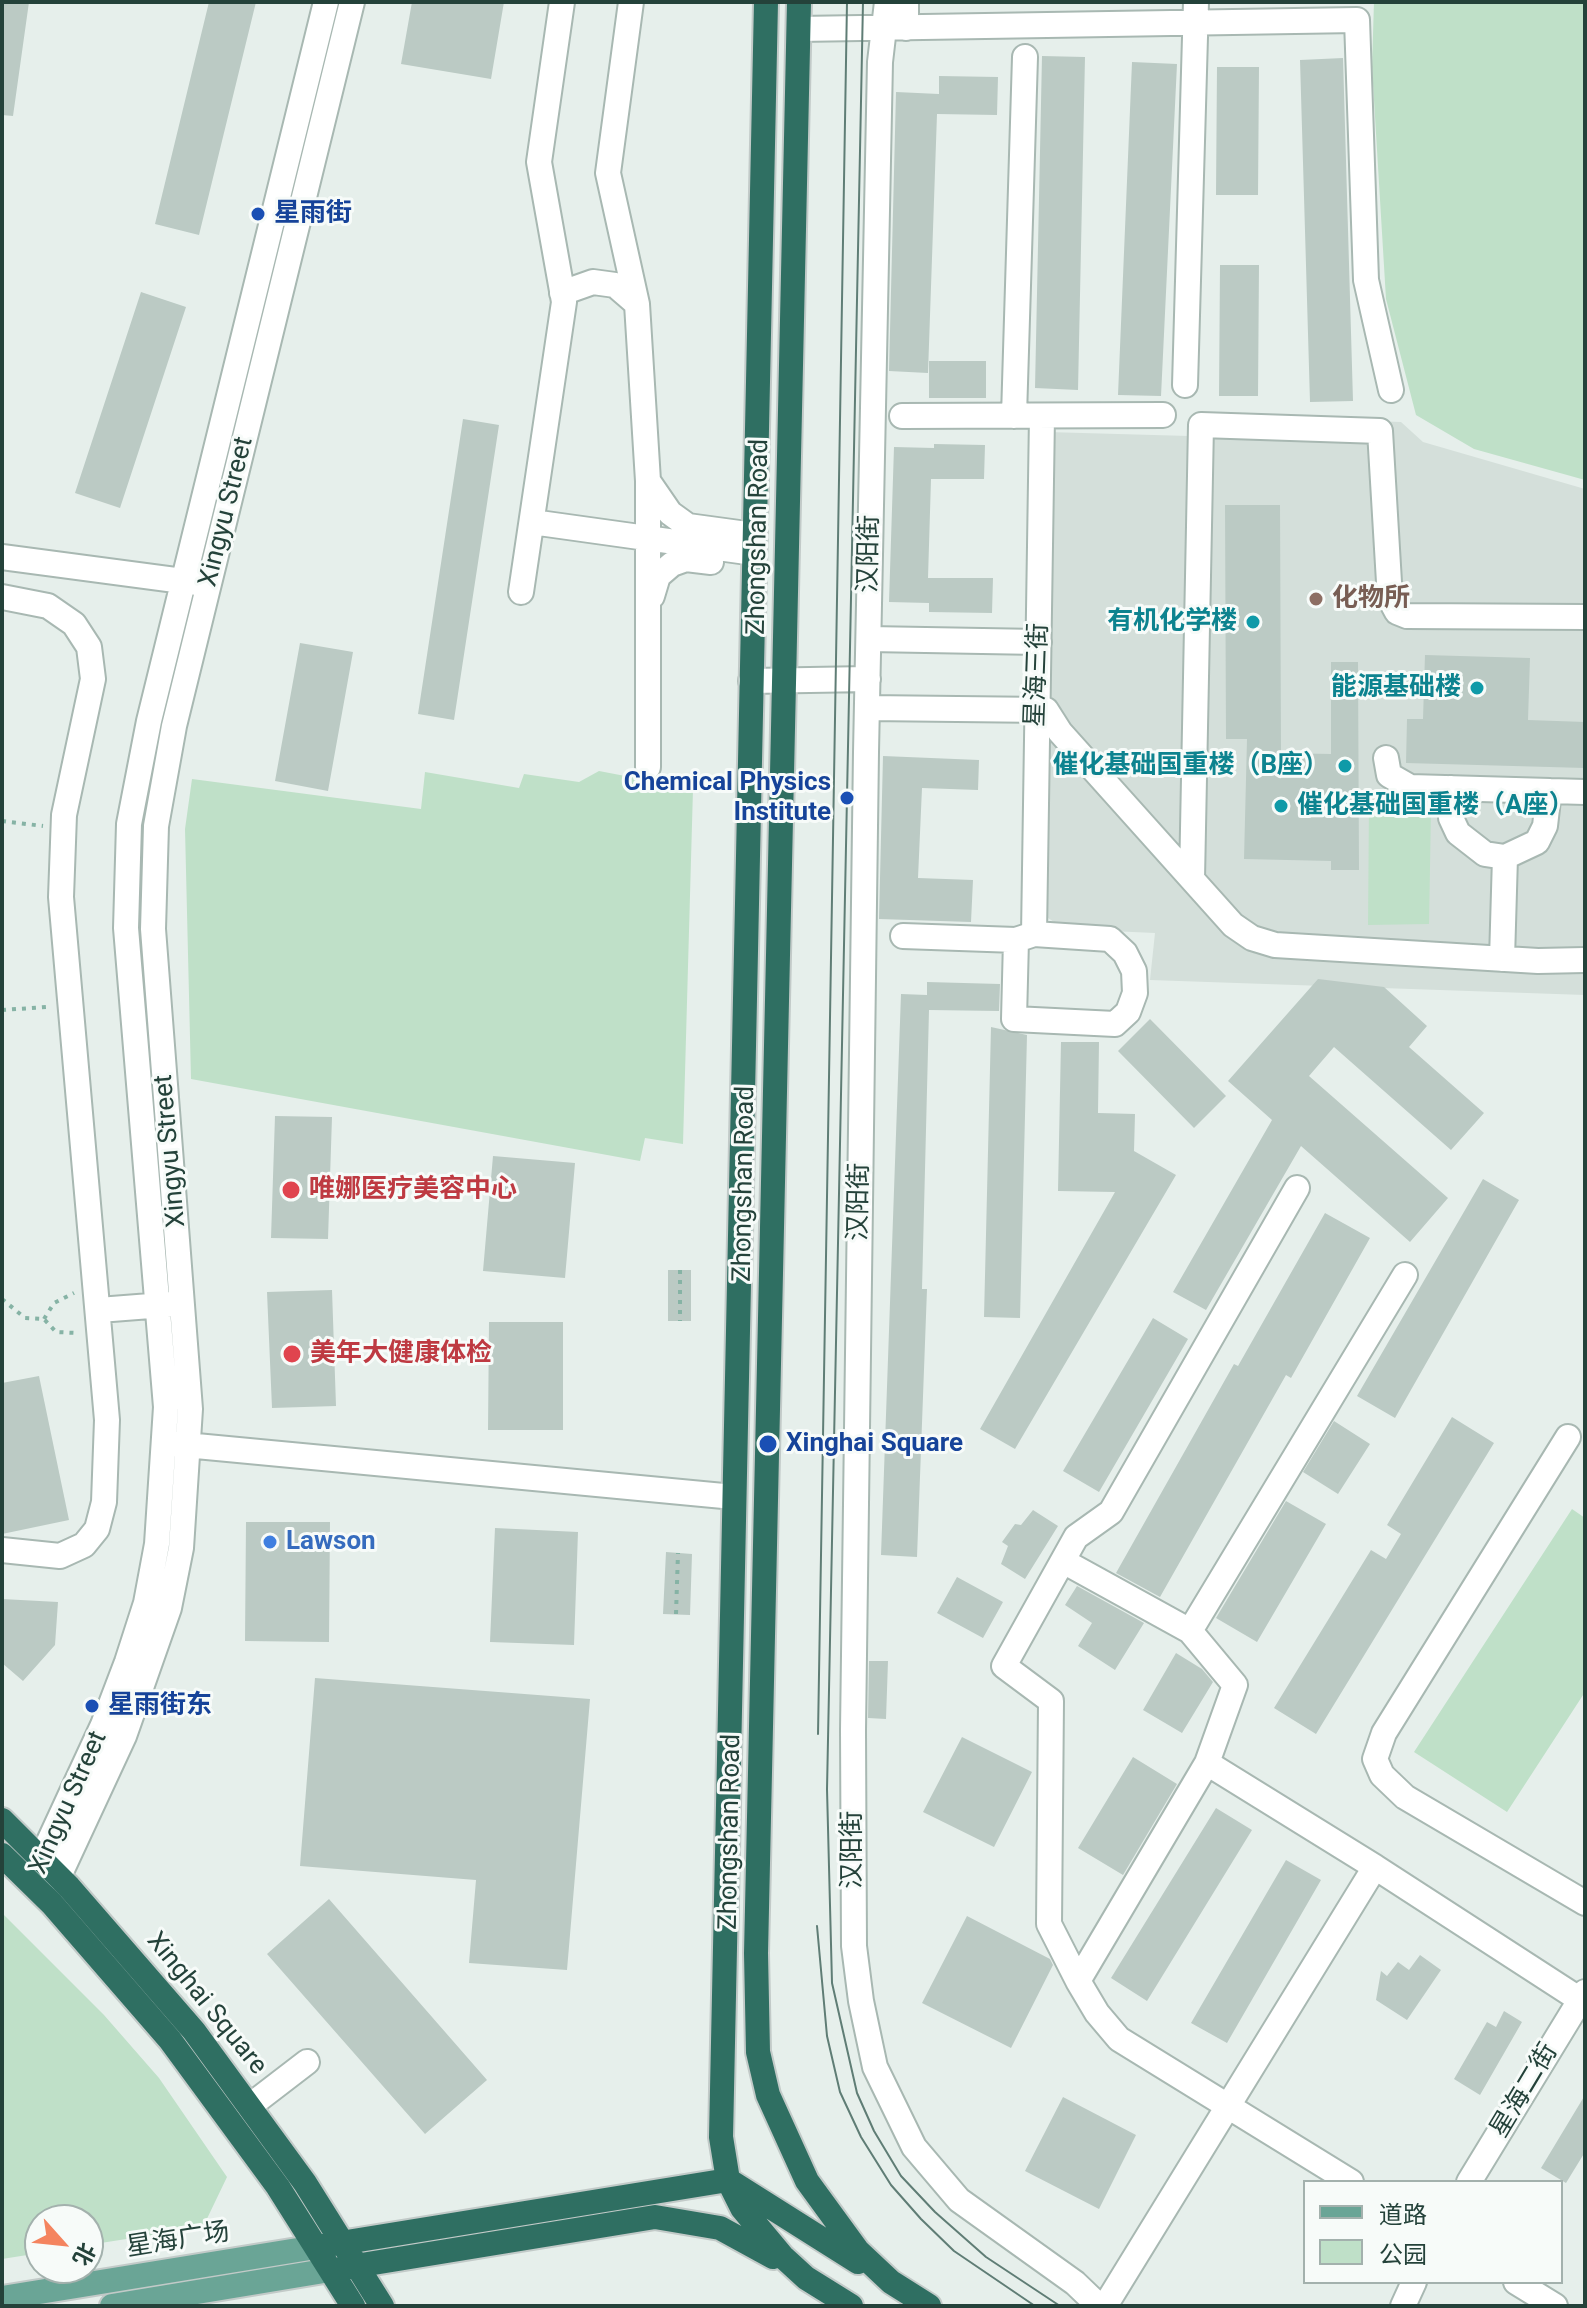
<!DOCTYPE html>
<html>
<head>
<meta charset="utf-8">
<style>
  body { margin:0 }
  #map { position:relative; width:1587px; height:2308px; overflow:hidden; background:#e6efeb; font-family:Roboto,"Noto Sans SC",sans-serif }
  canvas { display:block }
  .frame { position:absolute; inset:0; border:4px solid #24423a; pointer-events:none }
  .legend { position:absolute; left:1303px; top:2180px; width:260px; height:104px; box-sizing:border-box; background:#f7fbf9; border:2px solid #a3b1ad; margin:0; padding:10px 14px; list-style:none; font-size:24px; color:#24423a }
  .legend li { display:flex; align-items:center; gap:16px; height:40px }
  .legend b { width:40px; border:2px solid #a3b1ad }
  .north { position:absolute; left:24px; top:2204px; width:80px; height:80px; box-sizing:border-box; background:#f7fbf9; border:2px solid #a3b1ad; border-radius:50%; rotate:117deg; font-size:22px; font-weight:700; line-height:32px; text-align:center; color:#24423a }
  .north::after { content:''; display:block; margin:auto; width:28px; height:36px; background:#f4845f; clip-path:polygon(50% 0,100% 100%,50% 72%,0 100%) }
</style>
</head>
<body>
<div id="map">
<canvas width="1587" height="2308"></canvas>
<div class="frame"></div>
<ul class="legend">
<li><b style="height:10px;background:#6aa596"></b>道路</li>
<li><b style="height:22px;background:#bfe0c8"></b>公园</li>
</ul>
<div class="north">北</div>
</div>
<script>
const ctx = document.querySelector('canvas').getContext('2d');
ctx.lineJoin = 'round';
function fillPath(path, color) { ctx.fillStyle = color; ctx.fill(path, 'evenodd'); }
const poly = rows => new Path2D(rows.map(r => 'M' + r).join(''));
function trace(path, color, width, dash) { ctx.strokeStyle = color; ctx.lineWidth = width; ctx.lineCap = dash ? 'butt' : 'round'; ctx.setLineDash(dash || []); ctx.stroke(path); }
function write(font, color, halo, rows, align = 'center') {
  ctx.font = font + ' Roboto,"Noto Sans SC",sans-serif'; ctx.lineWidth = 6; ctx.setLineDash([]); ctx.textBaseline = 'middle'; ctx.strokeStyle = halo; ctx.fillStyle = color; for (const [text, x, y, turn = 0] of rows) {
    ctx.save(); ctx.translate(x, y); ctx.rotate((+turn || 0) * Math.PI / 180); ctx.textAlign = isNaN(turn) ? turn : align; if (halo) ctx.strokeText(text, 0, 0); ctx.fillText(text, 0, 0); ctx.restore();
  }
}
const built = poly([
  [1192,415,1401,422,1423,442,1585,489,1585,995,1150,980,1155,933,1065,929,1048,918,1044,909,1047,432,1189,436]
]);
const green = poly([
  [1374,2,1585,2,1585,480,1474,449,1416,415,1386,299,1372,67],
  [599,771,693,789,683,1144,645,1138,640,1161,191,1079,185,829,192,779,421,809,425,772,519,788,524,774,579,782],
  [1411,800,1431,811,1429,924,1368,925,1369,802],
  [1572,1509,1585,1518,1585,1692,1507,1812,1414,1752],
  [2,1913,104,2015,159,2078,227,2177,203,2227,88,2245,88,2220,40,2220,40,2253,2,2259]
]);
const building = poly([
  [2,2,29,2,13,116,2,115],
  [209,2,256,2,199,235,155,224],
  [412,2,504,2,491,79,401,64],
  [1042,56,1085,57,1078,390,1035,388],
  [1343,58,1353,401,1310,402,1300,60],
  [1132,62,1177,64,1161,396,1118,395],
  [1217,67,1259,67,1258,195,1216,195],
  [939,76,998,77,997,115,937,114,928,373,889,371,896,92,939,94],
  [1220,265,1259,265,1258,396,1219,396],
  [141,292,186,307,120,508,75,493],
  [929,361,986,361,986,398,929,398],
  [463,419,499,425,454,720,418,714],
  [934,444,985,445,984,479,931,479,928,578,993,578,992,613,929,612,929,603,889,602,894,447,934,448],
  [1225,505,1280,505,1281,753,1331,754,1331,662,1358,662,1359,870,1331,870,1331,861,1244,859,1247,739,1226,739],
  [300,643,353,652,328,791,275,781],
  [1425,655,1530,658,1528,720,1585,722,1585,768,1406,763,1407,719,1423,719],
  [883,756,979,760,978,790,922,788,918,878,973,880,971,922,879,919],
  [1318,979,1384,987,1427,1026,1409,1047,1484,1113,1451,1150,1334,1047,1309,1076,1448,1198,1410,1242,1301,1146,1206,1310,1173,1292,1272,1120,1228,1081],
  [927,982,1000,984,999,1011,929,1010,922,1289,927,1289,917,1557,881,1555,901,994,927,995],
  [1150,1019,1226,1096,1194,1128,1118,1051],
  [991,1027,1027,1035,1020,1318,984,1317],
  [1061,1042,1099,1042,1098,1113,1135,1114,1134,1151,1176,1175,1015,1449,980,1429,1115,1192,1058,1191],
  [275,1116,332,1117,328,1239,271,1238],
  [493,1156,575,1163,565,1278,483,1271],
  [1483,1179,1519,1200,1395,1418,1357,1396],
  [1325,1213,1370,1238,1291,1378,1286,1375,1160,1597,1116,1573,1234,1364,1238,1366],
  [668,1270,691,1270,691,1321,668,1321],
  [332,1290,336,1406,272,1408,267,1292],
  [1153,1318,1188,1339,1099,1492,1063,1471],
  [489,1322,563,1322,563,1430,488,1430],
  [39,1376,69,1520,2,1534,2,1383],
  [1452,1417,1494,1443,1316,1734,1274,1708,1371,1550,1386,1559,1401,1534,1387,1525],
  [1334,1421,1370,1444,1338,1494,1303,1472],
  [1286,1501,1326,1524,1257,1642,1216,1618],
  [1033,1510,1058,1526,1025,1579,1001,1564,1008,1546,1002,1542,1015,1524,1021,1525],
  [246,1522,330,1522,329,1642,245,1641],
  [495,1528,578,1532,574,1645,490,1642],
  [666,1552,692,1554,690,1615,663,1614],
  [957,1577,1003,1602,983,1638,937,1613],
  [1077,1586,1144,1623,1115,1670,1078,1646,1092,1623,1065,1605],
  [2,1599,58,1602,55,1645,23,1681,2,1663],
  [1176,1653,1202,1669,1213,1682,1182,1733,1143,1710],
  [869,1661,888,1661,886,1719,868,1718],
  [315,1678,590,1699,567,1970,469,1963,476,1880,300,1866],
  [962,1737,1032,1772,994,1847,923,1812],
  [1133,1757,1177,1784,1123,1875,1078,1848],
  [1216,1808,1252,1830,1147,2001,1111,1978],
  [1286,1860,1321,1880,1227,2043,1191,2023],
  [329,1899,487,2080,425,2134,267,1954],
  [967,1916,1050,1959,1053,1965,1011,2048,922,2003],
  [1420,1955,1441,1970,1407,2020,1376,2000,1381,1971,1387,1976,1398,1962,1409,1970],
  [1504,2011,1522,2022,1480,2095,1454,2079,1487,2022,1496,2027],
  [1585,2095,1585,2152,1566,2183,1541,2168],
  [1063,2097,1136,2135,1099,2209,1025,2171]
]);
const path = poly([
  [2,821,43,826],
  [2,1010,47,1007],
  [680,1270,680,1321],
  [2,1299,25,1318,44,1319,56,1332,77,1333],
  [44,1319,54,1303,74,1293],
  [676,1614,678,1553]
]);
const minor = poly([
  [631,2,608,173,637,304,648,481,648,767],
  [887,2,880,62,866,752,853,1730,854,1946,861,2001,875,2067,914,2147,959,2200,1075,2283,1099,2306],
  [906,2,906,28],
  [799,29,1357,20,1366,280,1391,390],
  [562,293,593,282,615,285,637,304],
  [1185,385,1196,2],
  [902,416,1163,415],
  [1014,416,1025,57],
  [648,481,670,513,688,526,754,535],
  [532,522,754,553],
  [2,557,198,583],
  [521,592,564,302,539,162,562,2],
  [652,596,658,576,672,564,686,559,711,562],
  [2,597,48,606,74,624,89,647,93,679,64,815,61,897,107,1420,104,1502,97,1529,84,1545,60,1556,2,1550],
  [869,639,1039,642],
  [751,681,868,679],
  [868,708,1046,710,1060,732,1233,925,1252,938,1275,945,1538,961,1585,960],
  [1386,758,1389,775,1410,787,1585,792],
  [1451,788,1451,818,1458,833,1485,854,1505,857,1537,842,1545,826,1549,791],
  [1192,879,1201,425,1380,431,1390,599,1397,612,1407,616,1585,617],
  [1034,934,1042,416],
  [1034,934,1110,939,1125,953,1134,971,1135,993,1128,1012,1115,1024,1014,1019,1016,940,1034,934],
  [903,936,1016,940],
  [1502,959,1505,857],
  [99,1310,176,1304],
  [1568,1437,1384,1733,1375,1759,1382,1775,1405,1797,1585,1903],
  [175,1444,734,1497],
  [1063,1561,1190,1631],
  [1207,1763,1235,1685,1190,1631,1405,1275],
  [34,1874,103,1725,127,1662,146,1603,157,1544,166,1407,126,928,129,824,149,721,326,2],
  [40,1880,59,1876,124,1736,169,1608,181,1548,190,1409,153,929,156,826,174,726,352,2],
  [1078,1981,1049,1924,1051,1701,1004,1666,1076,1537,1111,1512,1297,1188],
  [251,2105,307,2062],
  [1351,2182,1119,2039,1097,2013,1078,1981,1207,1763,1375,1867],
  [1469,2182,1585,1992],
  [1516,2282,1555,2306],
  [1105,2306,1375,1867,1585,2003],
  [1403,2306,1414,2282]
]);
const major = poly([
  [2,2298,316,2247],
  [112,2306,330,2270]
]);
const highway = poly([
  [766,2,721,2137,728,2180,742,2208,782,2256,806,2278,851,2306],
  [799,2,756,1953,758,2052,768,2095,807,2181,858,2251,891,2282,929,2306],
  [2,1820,69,1887,194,2031,305,2183,382,2306],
  [2,1855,52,1904,170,2040,278,2187,353,2306],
  [316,2247,728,2180,858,2262],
  [343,2268,655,2217,720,2228,773,2257]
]);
const tram = poly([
  [863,2,827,1789,832,1983,857,2093,874,2131,901,2176,935,2212,986,2257,1060,2306],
  [818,1734,847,2],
  [817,1926,827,2036,840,2092,861,2137,891,2185,921,2219,954,2251,1035,2306]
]);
const markers = [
  [258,214,8,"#1a4fb4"],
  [1316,599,8,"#8d6e63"],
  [1253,622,8,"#0f9aa8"],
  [1477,688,8,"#0f9aa8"],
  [1345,766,8,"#0f9aa8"],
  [847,798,8,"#1a4fb4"],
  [1281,806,8,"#0f9aa8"],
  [291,1190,10,"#e0444e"],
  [292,1354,10,"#e0444e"],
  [768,1444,10,"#1a4fb4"],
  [270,1542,8,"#3f7fe0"],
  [92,1706,8,"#1a4fb4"]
];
const transitNames = [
  ["星雨街",274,214],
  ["Chemical Physics",831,783,"right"],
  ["Institute",831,813,"right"],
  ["Xinghai Square",786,1444],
  ["星雨街东",108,1706]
];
const streetNames = [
  ["Xingyu Street",227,512,-76],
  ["Zhongshan Road",759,537,-89],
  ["汉阳街",870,554,-89],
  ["星海三街",1038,675,-88],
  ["Xingyu Street",171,1151,-95],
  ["Zhongshan Road",745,1184,-89],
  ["汉阳街",860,1202,-89],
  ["Xingyu Street",69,1803,-66],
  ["Zhongshan Road",731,1832,-89],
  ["汉阳街",853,1850,-90],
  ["Xinghai Square",206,2004,51],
  ["星海二街",1525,2091,-59],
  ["星海广场",178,2241,-9]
];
const educationNames = [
  ["化物所",1332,599]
];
const cultureNames = [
  ["有机化学楼",1237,622],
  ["能源基础楼",1461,688],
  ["催化基础国重楼（B座）",1329,766],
  ["催化基础国重楼（A座）",1297,806,"left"]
];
const healthNames = [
  ["唯娜医疗美容中心",309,1190],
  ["美年大健康体检",310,1354]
];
const shopNames = [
  ["Lawson",286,1542]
];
fillPath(built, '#d4dfda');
fillPath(green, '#bfe0c8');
fillPath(building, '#bbcac4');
trace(minor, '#a8b8b2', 28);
trace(major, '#c2cac8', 28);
trace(highway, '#c2cac8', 28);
trace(path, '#86b3a5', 4, [4, 6]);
trace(minor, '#fff', 24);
trace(major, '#6aa596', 24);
trace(highway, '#2f6f62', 24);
trace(tram, '#5f7d75', 2);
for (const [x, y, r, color] of markers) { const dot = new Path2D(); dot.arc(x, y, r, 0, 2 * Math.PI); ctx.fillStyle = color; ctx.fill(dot); trace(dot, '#f7fbf9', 3); }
write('bold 26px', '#164399', '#f7fbf9', transitNames, 'left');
write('26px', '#24423a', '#f7fbf9', streetNames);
write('bold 26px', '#785e54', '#f7fbf9', educationNames, 'left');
write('bold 26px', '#0d838f', '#f7fbf9', cultureNames, 'right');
write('bold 26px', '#be3a42', '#f7fbf9', healthNames, 'left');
write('bold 26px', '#366cbe', '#f7fbf9', shopNames, 'left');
</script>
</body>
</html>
